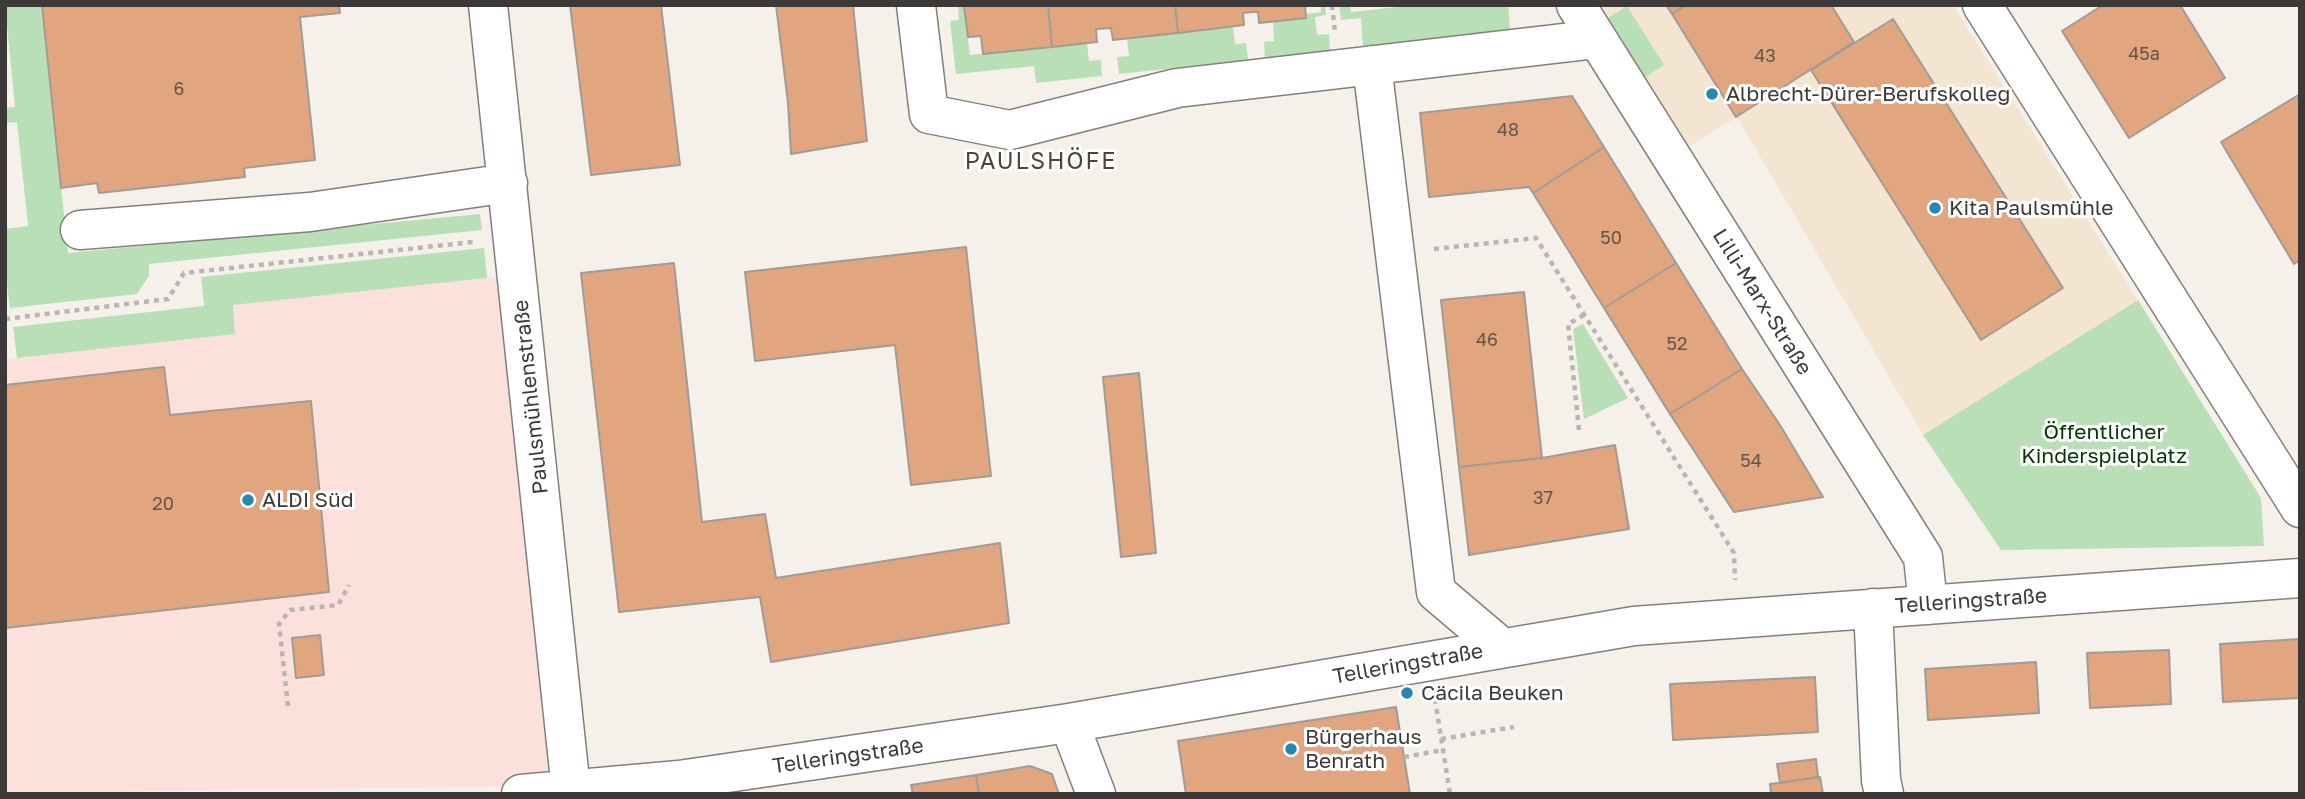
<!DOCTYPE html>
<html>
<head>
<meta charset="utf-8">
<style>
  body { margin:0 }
  #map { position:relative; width:2305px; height:799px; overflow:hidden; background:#f6f0eb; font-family:"Golos Text",sans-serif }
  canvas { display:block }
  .frame { position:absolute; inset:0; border:7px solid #3c3938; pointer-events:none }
</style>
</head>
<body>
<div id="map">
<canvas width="2305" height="799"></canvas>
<div class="frame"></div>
</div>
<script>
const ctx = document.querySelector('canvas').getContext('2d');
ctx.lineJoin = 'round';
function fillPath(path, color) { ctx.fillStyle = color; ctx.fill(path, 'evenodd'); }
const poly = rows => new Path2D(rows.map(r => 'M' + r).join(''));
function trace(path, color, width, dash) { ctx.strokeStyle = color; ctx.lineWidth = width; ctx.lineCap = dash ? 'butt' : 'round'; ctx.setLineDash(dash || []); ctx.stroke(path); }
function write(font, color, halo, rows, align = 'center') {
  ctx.font = font + ' "Golos Text",sans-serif'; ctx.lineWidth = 6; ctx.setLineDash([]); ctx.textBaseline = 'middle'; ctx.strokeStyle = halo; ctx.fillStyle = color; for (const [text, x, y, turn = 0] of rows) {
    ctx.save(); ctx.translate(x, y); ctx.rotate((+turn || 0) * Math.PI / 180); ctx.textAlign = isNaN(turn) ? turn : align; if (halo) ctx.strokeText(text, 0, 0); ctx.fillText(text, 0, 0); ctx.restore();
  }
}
const commercial = poly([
  [508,276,561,771,547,786,5,793,5,359,235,334,233,305]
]);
const education = poly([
  [1596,5,1953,5,2138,300,1923,435,1737,117,1685,149]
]);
const green = poly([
  [5,5,42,5,68,253,480,214,482,230,149,264,149,276,137,294,10,308,5,268,5,229,28,226,17,122,5,123,5,108,15,107],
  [1321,5,1325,5,1326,15,1315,17,1317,35,1329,34,1330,51,1265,58,1264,42,1274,41,1273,22,1306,18,1306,14,1321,12],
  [1339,5,1350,5,1351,12,1415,5,1508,5,1510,30,1363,46,1361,18,1341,20],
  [964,6,970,55,1087,43,1089,61,1101,60,1102,76,1036,83,1034,66,956,74,950,21,959,20,958,7],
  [1627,6,1664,65,1642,79,1605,20],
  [1233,27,1235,44,1246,43,1248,60,1119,74,1117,57,1129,56,1127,38],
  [484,248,487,278,233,305,235,334,17,358,13,327,204,306,201,277],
  [2138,300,2261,498,2264,546,2001,550,1923,435],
  [1583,324,1628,398,1584,419,1573,329]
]);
const building = poly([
  [42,5,339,5,340,13,300,17,315,160,244,168,245,177,99,193,97,183,61,188,42,5],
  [570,5,661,5,680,165,591,175,570,5],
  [776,5,853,5,867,141,791,154,788,103,776,5],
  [974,5,1048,5,1052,47,983,54,981,36,968,37,964,6,974,5],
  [1048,5,1175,5,1178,33,1113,40,1111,28,1096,29,1097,42,1052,47,1048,5],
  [1175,5,1305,5,1306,18,1259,23,1258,12,1252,12,1243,13,1244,25,1178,33,1175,5],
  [1666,5,1686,5,1672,14,1666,5],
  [1686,5,1831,5,1854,42,1736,117,1672,14,1686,5],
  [2103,5,2180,5,2225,78,2129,138,2062,31,2103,5],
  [1893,19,2063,288,1981,340,1811,70,1893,19],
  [2300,94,2300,260,2294,264,2221,142,2300,94],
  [1572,96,1604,147,1533,193,1529,187,1429,197,1420,113,1572,96],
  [1604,147,1676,263,1604,308,1533,193,1604,147],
  [966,247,991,476,911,485,895,345,755,361,745,272,966,247],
  [674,263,702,522,765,514,776,578,1000,543,1009,623,771,662,760,597,619,612,581,273,674,263],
  [1676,263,1742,369,1670,414,1604,308,1676,263],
  [1524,292,1542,458,1459,467,1441,300,1524,292],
  [164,367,170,415,311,401,329,592,5,628,5,385,164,367],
  [1742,369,1780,425,1823,497,1734,512,1670,414,1742,369],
  [1139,373,1156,553,1121,557,1103,377,1139,373],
  [1615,445,1629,529,1469,555,1459,467,1542,458,1615,445],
  [320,635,324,675,296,678,292,638,320,635],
  [2300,639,2300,698,2223,702,2220,644,2300,639],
  [2169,650,2171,704,2090,708,2087,653,2169,650],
  [2036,662,2039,713,1928,720,1925,669,2036,662],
  [1815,677,1818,732,1673,740,1670,684,1815,677],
  [1396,707,1410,794,1186,794,1178,741,1396,707],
  [1816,759,1818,777,1780,783,1777,764,1816,759],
  [1030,766,1052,774,1059,794,979,794,976,775,1030,766],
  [976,775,979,794,913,794,911,785,976,775],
  [1820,777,1823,794,1771,794,1770,784,1820,777]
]);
const path = poly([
  [1332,5,1335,32],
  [1434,249,1536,238,1734,553,1735,580],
  [5,319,168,299,184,273,473,242],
  [1579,430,1568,324,1584,315],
  [1435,699,1450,794],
  [288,706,279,624,290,610,338,605,349,585],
  [1441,739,1514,727],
  [1404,757,1443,750]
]);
const minor = poly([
  [488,5,571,790],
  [916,5,929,114,1010,130,1177,88,1597,39],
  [1576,5,1923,557,1928,605],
  [1982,5,2300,508],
  [1372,65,1436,592,1502,648],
  [80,230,310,212,508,183],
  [1873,608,1881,780,1884,794],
  [1069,723,1096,794],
  [521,794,679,780,1069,723,1634,626,2300,578]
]);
const markers = [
  [1712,94,7,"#2687b2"],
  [1935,208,7,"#2687b2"],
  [248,500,7,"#2687b2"],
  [1407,693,7,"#2687b2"],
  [1291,749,7,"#2687b2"]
];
const numberNames = [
  ["45a",2144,54],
  ["43",1765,56],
  ["6",179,89],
  ["48",1508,130],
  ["50",1611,238],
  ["46",1487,340],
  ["52",1677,344],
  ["54",1751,461],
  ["37",1543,498],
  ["20",163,504]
];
const poiNames = [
  ["Albrecht-Dürer-Berufskolleg",1726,94],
  ["Kita Paulsmühle",1949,208],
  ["ALDI Süd",262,500],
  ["Cäcila Beuken",1421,693],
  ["Bürgerhaus",1305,737],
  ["Benrath",1305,761]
];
const streetNames = [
  ["Lilli-Marx-Straße",1762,302,58],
  ["Paulsmühlenstraße",531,397,-96],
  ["Telleringstraße",1971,601,-4],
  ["Telleringstraße",1408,664,-10],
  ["Telleringstraße",848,756,-8]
];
const parkNames = [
  ["Öffentlicher",2104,432],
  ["Kinderspielplatz",2104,456]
];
const neighbourhoodNames = [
  ["PAULSHÖFE",1041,162]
];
fillPath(commercial, '#fbe0dc');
fillPath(education, '#f4e5d2');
fillPath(green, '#b9dfb7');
fillPath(building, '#e1a67f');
trace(building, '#a19b97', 2);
trace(minor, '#847f7b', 41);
trace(path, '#bab5b1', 4.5, [5, 5]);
trace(minor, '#fff', 38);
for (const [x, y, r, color] of markers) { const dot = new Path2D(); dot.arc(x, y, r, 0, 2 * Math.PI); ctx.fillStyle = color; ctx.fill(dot); trace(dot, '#fff', 2.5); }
write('18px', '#65544a', null, numberNames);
write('21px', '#3c3938', '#fff', poiNames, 'left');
write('21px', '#3c3938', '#fff', streetNames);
write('21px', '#023604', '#fff', parkNames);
ctx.letterSpacing = '2px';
write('23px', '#494541', '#fff', neighbourhoodNames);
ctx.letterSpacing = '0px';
</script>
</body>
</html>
